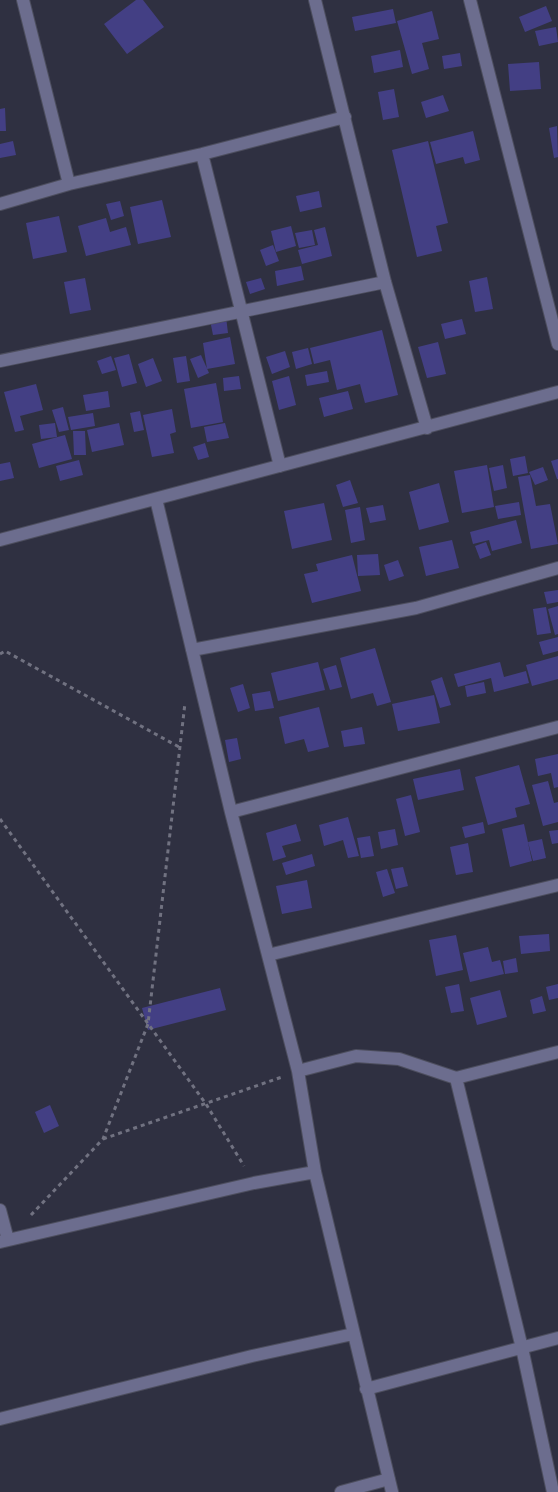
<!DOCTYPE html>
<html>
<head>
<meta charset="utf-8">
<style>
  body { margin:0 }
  canvas { display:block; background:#2f3041 }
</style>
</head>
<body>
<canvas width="558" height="1492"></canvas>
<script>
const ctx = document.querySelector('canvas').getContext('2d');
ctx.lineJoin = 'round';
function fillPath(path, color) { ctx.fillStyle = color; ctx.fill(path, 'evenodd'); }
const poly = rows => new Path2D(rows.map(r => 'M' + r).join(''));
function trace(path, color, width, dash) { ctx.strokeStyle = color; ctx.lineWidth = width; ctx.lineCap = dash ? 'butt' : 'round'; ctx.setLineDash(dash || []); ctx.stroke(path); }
const building = poly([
  [136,0,143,0,164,27,127,54,104,24],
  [546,6,552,21,525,32,519,17],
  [393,9,396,23,355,31,352,17],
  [432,11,439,39,422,43,429,69,412,74,397,21],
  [556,27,558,42,539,46,535,31],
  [400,50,403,67,374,73,371,56],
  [460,53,462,66,444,69,442,56],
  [539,62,541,89,510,91,508,64],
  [394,89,399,117,383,120,378,92],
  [443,95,449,111,426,118,421,102],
  [5,108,6,131,0,131,0,109],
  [557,126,558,157,554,158,549,128],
  [473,131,480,160,465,164,463,157,436,164,430,142],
  [13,141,16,155,0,158,0,144],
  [428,141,448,223,436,226,442,251,417,257,392,150],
  [319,191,322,207,300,212,296,196],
  [162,200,171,237,138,244,130,207],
  [120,201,124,216,111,220,106,204],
  [59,216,67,252,33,259,26,223],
  [106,218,110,232,126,227,131,245,86,256,78,226],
  [291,226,296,246,276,252,271,231],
  [325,227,332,256,302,264,298,250,318,245,314,230],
  [312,230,315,245,299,248,295,233],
  [273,245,279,261,266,266,260,250],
  [301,266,304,280,277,286,275,271],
  [487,277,493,309,475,312,469,281],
  [85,278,91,310,70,314,64,282],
  [261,278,265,289,250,294,246,282],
  [226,317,228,333,213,335,210,320],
  [462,319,466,334,445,339,441,324],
  [382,330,398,395,365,403,360,384,337,390,330,360,314,364,310,348],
  [230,337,235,364,207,369,203,343],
  [438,342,446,374,427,378,418,347],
  [308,348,312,364,296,369,292,352],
  [285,351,290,367,272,374,266,357],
  [129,354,137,383,122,387,114,358],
  [201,355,209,373,198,378,190,359],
  [111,356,116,370,102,374,97,361],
  [186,356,190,381,177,383,173,358],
  [153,358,162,381,146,387,138,364],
  [327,371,329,382,307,386,305,375],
  [239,376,241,389,224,391,223,378],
  [289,376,296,405,279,410,272,381],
  [216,383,223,422,191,428,184,389],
  [36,384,43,410,20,416,24,430,15,432,4,392],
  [108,391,110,407,86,411,83,395],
  [348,391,353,409,324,417,319,398],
  [63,407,69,430,59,432,52,410],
  [172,409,176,432,170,434,174,453,152,457,143,415],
  [140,411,144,430,134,432,130,413],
  [93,413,95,426,71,430,68,417],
  [55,423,57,437,41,439,39,425],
  [119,423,124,445,92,452,87,430],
  [225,423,229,438,207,442,204,427],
  [73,431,85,431,86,455,74,455],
  [65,435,72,459,39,468,32,444],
  [205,443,209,457,198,460,193,447],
  [525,456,528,473,513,476,510,459],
  [558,459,558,479,557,479,551,461],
  [79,460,83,475,60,481,56,466],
  [10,462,14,478,0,481,0,464],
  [487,465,494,507,462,513,454,471],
  [503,465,507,488,494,491,489,468],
  [543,467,548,480,535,485,529,472],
  [530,475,536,506,550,504,558,544,531,549,518,477],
  [350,480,358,503,343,507,336,485],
  [439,483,449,522,419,530,409,492],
  [519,502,521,515,498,519,495,506],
  [324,503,332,540,292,549,284,511],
  [383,505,386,520,370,523,366,508],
  [360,507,365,540,351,543,345,510],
  [516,520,522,543,492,551,489,540,473,544,470,532],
  [452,540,459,568,426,576,419,547],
  [486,542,491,555,480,559,475,546],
  [378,554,380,575,358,576,357,555],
  [352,555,361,591,312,603,304,574,318,571,316,564],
  [398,560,404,576,389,581,384,565],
  [558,590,558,602,547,604,544,592],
  [558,606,558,634,555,635,548,609],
  [546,607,551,633,537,635,533,609],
  [558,637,558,651,543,655,539,642],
  [375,648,391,702,377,706,373,693,351,699,340,658],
  [558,656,558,679,532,686,526,665],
  [318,662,325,690,278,701,271,673],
  [500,662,504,677,526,671,529,683,494,692,491,678,458,687,454,674],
  [336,665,342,687,330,690,323,669],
  [442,677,451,705,440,708,431,681],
  [484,682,486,693,467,697,465,686],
  [243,684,250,708,238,712,230,688],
  [270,691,274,708,255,711,252,694],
  [434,695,440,723,398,731,392,704],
  [319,707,329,747,308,752,304,739,285,744,279,717],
  [362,727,365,744,344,747,341,731],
  [237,738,241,759,229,762,225,740],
  [558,754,558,787,554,788,551,773,538,776,535,759],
  [519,765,530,804,515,808,517,817,488,825,475,777],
  [460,769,464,790,418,800,413,779],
  [548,781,554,803,558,802,558,822,543,826,532,785],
  [411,795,420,832,405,836,396,799],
  [348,817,359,856,348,858,343,840,324,846,319,825],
  [483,822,485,833,465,838,462,827],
  [296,824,301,841,282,846,286,857,273,861,266,833],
  [524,824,532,861,510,867,502,829],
  [395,829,398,845,381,849,378,832],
  [558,830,558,843,552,844,549,831],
  [370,836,374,856,361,858,357,838],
  [542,839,546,858,533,861,528,842],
  [468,843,473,872,456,875,450,847],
  [312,854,315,866,286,875,282,863],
  [403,867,408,886,396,889,391,869],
  [387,869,395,893,383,897,376,872],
  [307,880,312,908,282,914,276,886],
  [549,934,550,951,521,954,519,936],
  [456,935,463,970,436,976,429,940],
  [488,947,492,962,500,960,504,974,470,982,463,953],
  [516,958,518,972,505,974,503,961],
  [459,984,464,1011,451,1013,445,987],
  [558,984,558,998,549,1000,546,987],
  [220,988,226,1010,148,1030,142,1008],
  [500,990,507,1017,477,1025,470,998],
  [542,996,546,1011,533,1014,530,1000],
  [50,1105,59,1126,44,1133,35,1112]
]);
const path = poly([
  [0,654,5,651,179,747],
  [0,819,206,1104,244,1166],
  [103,1139,282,1077],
  [31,1215,103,1139,148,1024,185,703]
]);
const street = poly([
  [23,0,69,184],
  [315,0,385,282,427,428],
  [470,0,558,344],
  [202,154,280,466],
  [0,204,69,184,202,154,345,117],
  [0,361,385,282],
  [156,499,231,812,298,1071,315,1172,392,1492],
  [0,540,558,392],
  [192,650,416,608,558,568],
  [231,812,558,727],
  [268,955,558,885],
  [298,1071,356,1056,399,1059,456,1078,558,1052],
  [456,1078,522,1348,553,1492],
  [0,1210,8,1240],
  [0,1242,254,1183,315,1172],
  [366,1389,558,1338],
  [0,1419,252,1356,353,1334],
  [341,1492,389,1479]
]);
fillPath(building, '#433f84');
trace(street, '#4d4e5e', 14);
trace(path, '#717281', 3, [4, 4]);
trace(street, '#6c6d8e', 12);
</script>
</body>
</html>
